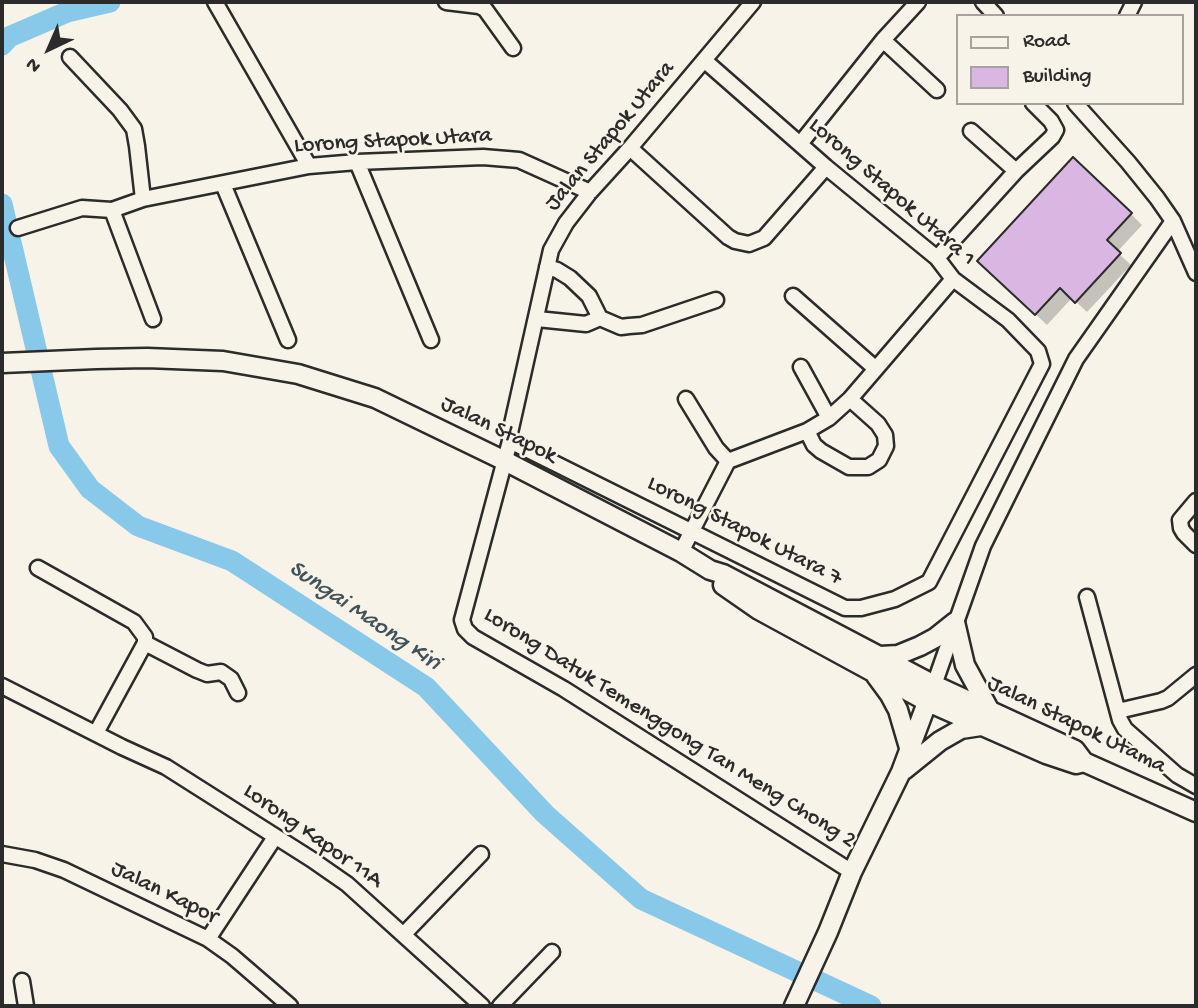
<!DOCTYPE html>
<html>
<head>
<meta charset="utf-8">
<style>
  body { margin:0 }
  #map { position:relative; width:1198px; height:1008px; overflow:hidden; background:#f7f3e8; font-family:"Gochi Hand",sans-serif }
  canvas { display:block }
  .frame { position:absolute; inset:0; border:4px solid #2b2b2b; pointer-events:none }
  .legend { position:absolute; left:956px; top:14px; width:228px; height:91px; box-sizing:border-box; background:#f7f3e8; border:2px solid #a5a39c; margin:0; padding:9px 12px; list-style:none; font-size:21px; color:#2b2b2b }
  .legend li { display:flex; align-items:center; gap:14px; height:35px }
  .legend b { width:35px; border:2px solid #a5a39c }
  .north { position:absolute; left:14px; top:14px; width:70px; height:70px; -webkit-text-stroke:5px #f7f3e8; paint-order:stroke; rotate:224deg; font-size:19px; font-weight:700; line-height:28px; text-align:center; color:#2b2b2b }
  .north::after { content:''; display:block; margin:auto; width:24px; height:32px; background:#2b2b2b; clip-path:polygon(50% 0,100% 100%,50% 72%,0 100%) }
</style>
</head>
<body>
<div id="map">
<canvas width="1198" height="1008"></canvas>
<div class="frame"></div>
<ul class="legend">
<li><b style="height:9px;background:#f7f3e8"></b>Road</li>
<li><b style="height:19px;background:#dab7e2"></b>Building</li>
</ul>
<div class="north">N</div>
</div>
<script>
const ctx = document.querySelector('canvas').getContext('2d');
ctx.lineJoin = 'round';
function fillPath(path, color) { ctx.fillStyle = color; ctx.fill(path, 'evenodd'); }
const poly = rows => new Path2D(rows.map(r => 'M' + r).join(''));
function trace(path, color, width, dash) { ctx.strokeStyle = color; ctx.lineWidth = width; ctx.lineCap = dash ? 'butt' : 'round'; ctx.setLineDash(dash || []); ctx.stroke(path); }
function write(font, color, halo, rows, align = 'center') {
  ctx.font = font + ' "Gochi Hand",sans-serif'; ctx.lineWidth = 5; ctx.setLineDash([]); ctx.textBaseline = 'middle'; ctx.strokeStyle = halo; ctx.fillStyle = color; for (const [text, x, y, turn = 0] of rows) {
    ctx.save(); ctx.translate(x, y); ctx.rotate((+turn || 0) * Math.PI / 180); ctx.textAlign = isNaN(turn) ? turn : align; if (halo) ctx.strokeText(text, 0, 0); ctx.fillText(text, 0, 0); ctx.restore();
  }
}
const shadow = poly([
  [1131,214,1142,225,1117,252,1131,265,1087,312,1072,298,1047,325,991,272]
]);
const river = poly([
  [2,45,9,37,67,12,110,2],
  [2,204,59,446,90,489,138,526,232,561,426,687,545,814,641,899,871,1006]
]);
const building = poly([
  [1073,157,1132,213,1107,240,1121,253,1075,303,1060,288,1035,315,977,261,1073,157]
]);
const minor = poly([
  [215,2,309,166],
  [446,2,479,6,485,9,513,48],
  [753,2,630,148,590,192,566,223,551,250,510,433,510,441,462,620,465,629,473,637,564,689,852,872],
  [983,2,996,16],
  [1127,16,1134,2],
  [883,40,937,90],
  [70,57,120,110,134,129,137,146,143,199],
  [1075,103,1128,162,1157,198,1173,221,1196,273],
  [971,131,1016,171],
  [800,144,883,40,918,2],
  [630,148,728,237,735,241,749,244,764,238,826,167],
  [357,162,431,340],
  [223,184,288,340],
  [112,210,153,319],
  [18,228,82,208,112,210,143,199,309,166,357,162,483,157,519,160,590,192],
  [937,258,1016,171,1052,137,1056,130,1051,121,1033,103],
  [547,267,557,270,570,278,589,296,600,318],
  [793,296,876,369],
  [537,319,586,324,600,318,621,327,629,326,642,325,716,300],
  [801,367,829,418],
  [686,399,716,448,728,461],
  [807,431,814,445,821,451,849,467,868,467,879,460,886,446,885,435,878,424,850,399],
  [510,441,845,608,861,608,895,599,929,582,1042,364,1038,351,1008,320,953,279,937,258,826,167,704,60],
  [1196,501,1180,520,1181,528,1184,533,1196,545],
  [681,552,728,461,807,431,829,418,850,399,953,279],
  [38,568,134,622,145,637,145,643,96,733],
  [1087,597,1120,720,1125,729,1177,775,1196,786],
  [145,643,197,670,207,674,221,672,231,679,238,693],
  [934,685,983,546,1076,359,1173,221],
  [2,686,122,747,166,767,311,859,347,884,482,1006],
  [1118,711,1161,701,1168,698,1196,675],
  [2,854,35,860,64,870,208,939,232,956,290,1006],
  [404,934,481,854],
  [208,939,275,837],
  [22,981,26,1006],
  [500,1006,552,952]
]);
const major = poly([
  [2,363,96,359,147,358,223,361,298,374,375,398,505,461,681,552,710,570,723,574,934,685,1075,750,1084,762,1196,812],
  [723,585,759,610,928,702,1046,754,1076,764,1084,762],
  [880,656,898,655,920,646,935,638,955,622,965,665,990,711],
  [876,676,890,695,898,710,910,751],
  [904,770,940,741,961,729,981,726],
  [794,1006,828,932,852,872,901,772,931,692]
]);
const streetNames = [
  ["Jalan Stapok Utara",611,137,-50],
  ["Lorong Stapok Utara",393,142,-3],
  ["Lorong Stapok Utara 1",891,193,41],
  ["Jalan Stapok",498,431,26],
  ["Lorong Stapok Utara 7",744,532,27],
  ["Jalan Stapok Utama",1076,726,26],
  ["Lorong Datuk Temenggong Tan Meng Chong 2",669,729,32],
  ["Lorong Kapor 11A",312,837,35],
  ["Jalan Kapor",164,894,26]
];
const waterNames = [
  ["Sungai Maong Kiri",364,617,34]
];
fillPath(shadow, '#0003');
trace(river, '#88c8e9', 21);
fillPath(building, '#dab7e2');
trace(building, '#2b2b2b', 2);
trace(minor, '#2b2b2b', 19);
trace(major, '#2b2b2b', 23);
trace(minor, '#f7f3e8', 14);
trace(major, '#f7f3e8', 18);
write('23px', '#2b2b2b', '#f7f3e8', streetNames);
write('italic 24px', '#42525a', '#f7f3e8', waterNames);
</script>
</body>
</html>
